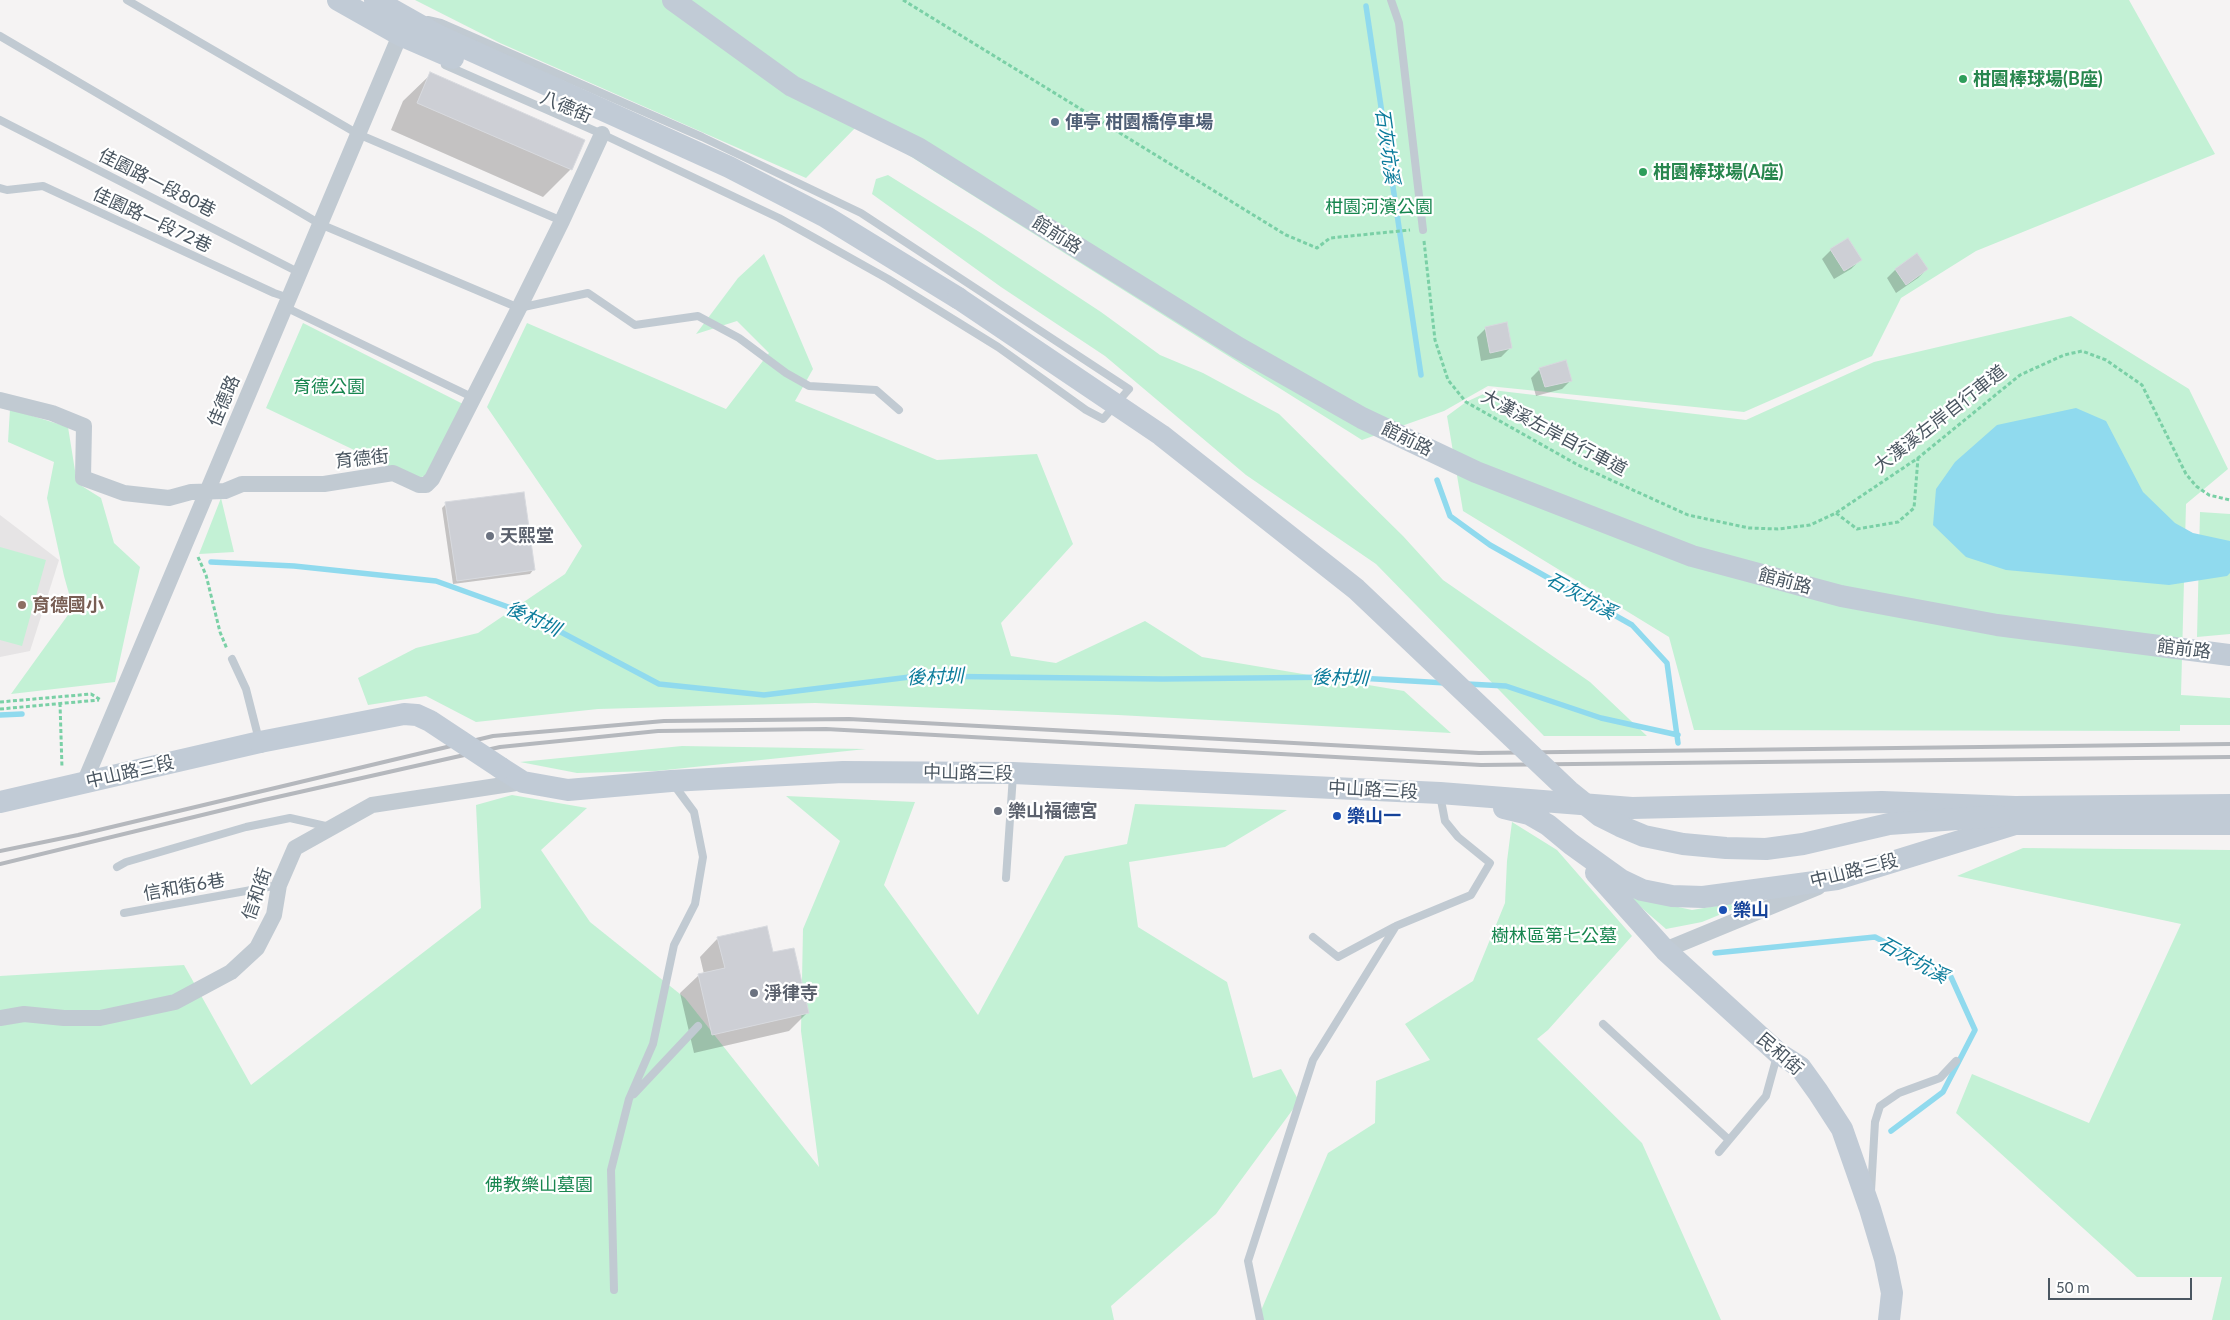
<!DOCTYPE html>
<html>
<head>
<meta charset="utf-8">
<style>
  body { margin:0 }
  #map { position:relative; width:2230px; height:1320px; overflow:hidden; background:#f5f3f3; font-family:Lato,sans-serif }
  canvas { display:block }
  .scale { position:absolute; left:2048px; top:1278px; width:144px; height:22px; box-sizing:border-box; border:2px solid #4a5661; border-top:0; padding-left:6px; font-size:15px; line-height:18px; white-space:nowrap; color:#4a5661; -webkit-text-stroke:4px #fff; paint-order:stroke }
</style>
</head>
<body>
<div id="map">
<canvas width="2230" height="1320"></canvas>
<div class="scale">50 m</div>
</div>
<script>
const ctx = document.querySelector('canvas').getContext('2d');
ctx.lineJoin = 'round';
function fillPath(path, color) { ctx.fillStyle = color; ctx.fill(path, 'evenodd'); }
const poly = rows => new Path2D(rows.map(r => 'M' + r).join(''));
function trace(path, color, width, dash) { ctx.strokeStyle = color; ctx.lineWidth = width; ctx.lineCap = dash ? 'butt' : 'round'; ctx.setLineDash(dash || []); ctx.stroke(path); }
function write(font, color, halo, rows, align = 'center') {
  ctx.font = font + ' Lato,"Noto Sans TC",sans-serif'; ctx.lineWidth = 4.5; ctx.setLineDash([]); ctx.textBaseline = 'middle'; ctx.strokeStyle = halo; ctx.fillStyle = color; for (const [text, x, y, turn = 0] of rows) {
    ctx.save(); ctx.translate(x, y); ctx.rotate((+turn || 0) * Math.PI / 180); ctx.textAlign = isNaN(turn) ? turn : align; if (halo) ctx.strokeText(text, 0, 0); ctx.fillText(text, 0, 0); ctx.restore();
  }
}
const education = poly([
  [0,515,59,560,30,651,0,657]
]);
const green = poly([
  [415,0,2129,0,2215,154,1976,251,1901,298,1872,356,1744,412,1488,386,1444,411,1362,440,859,124,806,178,500,43],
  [888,175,981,233,1101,312,1160,355,1203,373,1279,414,1403,536,1443,580,1590,682,1647,736,1544,736,1376,564,1246,475,1105,356,1001,287,872,194,876,179],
  [764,254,813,369,795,401,937,460,1037,454,1073,544,1001,623,1011,656,1056,663,1145,621,1202,657,1404,691,1451,733,1118,715,815,703,598,709,476,722,426,696,368,705,358,678,416,648,478,633,565,574,582,546,487,407,527,323,726,409,769,353,737,321,696,334,738,278],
  [2071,316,2189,389,2228,469,2186,504,2181,695,2230,698,2230,725,2180,725,2180,731,1694,730,1669,637,1463,511,1447,416,1466,402,1492,390,1746,420,1874,362],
  [303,323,463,404,428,475,415,479,266,408],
  [10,409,68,427,77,483,101,498,114,543,140,567,115,682,11,694,73,608,64,576,47,498,54,462,8,442],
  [221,498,234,552,199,554],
  [2200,512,2230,514,2230,634,2197,637],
  [0,547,46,560,22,646,0,640],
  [682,746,866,749,656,771,577,773,520,762],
  [512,795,587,808,541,850,590,922,685,998,819,1167,801,1031,803,929,840,841,786,796,915,802,884,885,978,1015,1065,856,1127,844,1135,804,1287,810,1225,847,1129,862,1138,927,1227,982,1253,1078,1281,1069,1299,1101,1216,1214,1111,1306,1114,1320,0,1320,0,976,184,965,251,1085,481,908,476,805],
  [1512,822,1557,850,1632,936,1548,1030,1537,1039,1642,1143,1721,1320,1257,1320,1328,1153,1375,1123,1376,1081,1430,1060,1405,1024,1473,981,1505,903,1507,861],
  [2023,848,2230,850,2230,1320,2212,1320,2222,1277,2137,1277,1956,1113,1972,1074,2089,1123,2181,924,1957,876],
  [1628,896,1692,910,1758,899,1702,922,1666,929]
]);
const water = poly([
  [2076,408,2106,421,2143,492,2175,523,2193,533,2230,541,2230,573,2227,576,2169,585,2006,570,1966,557,1933,525,1936,489,1955,462,1997,425]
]);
const shadow = poly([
  [431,74,571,169,543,197,391,130,403,101],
  [1831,250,1860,260,1851,269,1834,279,1822,259],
  [1896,269,1927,269,1918,278,1896,293,1887,278],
  [1486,328,1510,348,1501,357,1481,361,1477,337],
  [1540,369,1571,380,1562,389,1536,396,1531,378],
  [446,504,534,569,530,574,453,584,442,508],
  [718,938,772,954,808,1012,789,1031,694,1053,680,993,699,975,704,974,700,957]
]);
const stream = poly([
  [1366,6,1421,375],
  [1437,480,1450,516,1490,545,1632,625,1667,663,1678,743],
  [211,562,294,566,436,581,525,613,659,684,764,695,918,676,1163,679,1341,677,1446,683],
  [1467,684,1506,686,1601,718,1678,735],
  [0,715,22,714],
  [1715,953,1875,937,1951,977,1975,1030,1943,1092,1891,1131]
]);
const building = poly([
  [430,72,585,140,572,170,417,103,430,72],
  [1848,238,1862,260,1844,271,1830,249,1848,238],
  [1917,253,1928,269,1906,285,1895,269,1917,253],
  [1507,322,1512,348,1490,353,1485,327,1507,322],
  [1566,360,1572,381,1545,387,1539,368,1566,360],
  [524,492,535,570,457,581,445,502,524,492],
  [767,926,773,952,794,948,809,1013,712,1035,698,974,725,968,717,937,767,926]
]);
const path = poly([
  [903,0,1286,235,1317,248,1330,238,1410,230],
  [1424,241,1435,340,1448,380,1466,402,1578,465,1688,515,1749,528,1778,529,1810,525,1836,513,1918,458,2020,375,2064,355,2082,351,2106,360,2142,385,2186,474,2196,486,2209,495,2230,500],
  [1836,513,1857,529,1898,522,1914,508,1918,458],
  [198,557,206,575,220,632,227,649],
  [0,702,91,694,101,700],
  [60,703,62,768],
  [0,709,99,700]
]);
const lane = poly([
  [127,0,358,134,562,221],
  [1391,0,1399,23,1423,230],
  [428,20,441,23,702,137,861,213,1129,389,1103,419,1086,410,998,347,888,279,779,218,602,134,445,65],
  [0,36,320,224,519,308,588,293,635,325,698,316,739,338,786,373,809,386,876,390,899,410],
  [0,120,300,273],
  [0,188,7,190,43,186,274,293,289,298],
  [285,307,474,398],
  [232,659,246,689,259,740],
  [117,867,126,862,246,827,290,818,330,827],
  [1006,878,1013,775],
  [124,913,279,885],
  [1313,937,1338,957,1394,927],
  [1603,1024,1729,1140],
  [634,1094,698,1026],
  [1719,1152,1766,1096,1777,1056],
  [1871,1191,1875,1122,1880,1106,1899,1093,1940,1078,1956,1061],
  [614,1290,611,1170,629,1099,653,1044,674,945,695,904,703,857,694,812,674,785],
  [1260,1320,1248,1261,1313,1060,1396,926,1471,895,1490,863,1458,837,1445,821,1440,795]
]);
const street = poly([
  [0,400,52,413,84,426,83,478,124,493,169,498,191,492,225,491,242,484,324,484,393,473,419,485,426,485,432,479,519,308,562,221,602,134],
  [84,783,400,35],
  [1665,950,1818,887],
  [0,1018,24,1014,64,1018,100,1018,175,1002,231,972,257,948,274,915,279,885,295,848,372,805,523,782]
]);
const secondary = poly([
  [338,0,400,35,453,58],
  [375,0,439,36,729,167,826,217,958,298],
  [673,0,792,86,918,148,1237,347,1362,418,1476,472,1692,556,1841,596,1997,625,2230,655],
  [501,768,523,782,568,790,671,781,843,772,1013,773,1440,793,1632,808,1882,802,2015,807,2230,805],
  [0,802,260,742],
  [1504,808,1529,814,1548,825,1571,844,1621,880,1642,890,1672,896,1703,897,1837,879,2015,824,2230,824],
  [1596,873,1665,950,1778,1053,1800,1067,1818,1092,1842,1129,1870,1209,1885,1259,1892,1293,1889,1320]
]);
const rail = poly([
  [0,851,78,835,493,736,664,721,849,719,1479,753,2230,744],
  [0,864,264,800,500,747,658,731,826,729,1481,765,2230,757]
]);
const secondaryBridge = poly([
  [958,298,1161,435,1356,589,1569,791,1600,816,1620,826,1644,836,1683,844,1726,848,1766,849,1803,844,1889,824,1999,816],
  [260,742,404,714,417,715,430,721,501,768]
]);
const markers = [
  [1963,79,5,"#2e9e5b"],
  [1055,122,5,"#5c6f8a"],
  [1643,172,5,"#2e9e5b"],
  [490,536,5,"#6b7280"],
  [22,605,5,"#8d6e63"],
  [998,811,5,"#6b7280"],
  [1337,816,5,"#1a4fb4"],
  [1723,910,5,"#1a4fb4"],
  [754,993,5,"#6b7280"]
];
const leisureNames = [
  ["柑園棒球場(B座)",1973,79],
  ["柑園棒球場(A座)",1653,172]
];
const streetNames = [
  ["八德街",566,107,23],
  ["佳園路一段80巷",157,183,27],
  ["佳園路一段72巷",152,220,25],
  ["館前路",1057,235,32],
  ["佳德路",224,401,-67],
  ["大漢溪左岸自行車道",1940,419,-38],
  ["大漢溪左岸自行車道",1554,433,28],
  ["館前路",1407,439,26],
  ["育德街",362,459,-6],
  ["館前路",1785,581,15],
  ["館前路",2184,649,7],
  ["中山路三段",130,772,-13],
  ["中山路三段",968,773,1],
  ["中山路三段",1373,790,3],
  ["中山路三段",1854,871,-14],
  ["信和街6巷",184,887,-10],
  ["信和街",257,894,-71],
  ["民和街",1780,1054,41]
];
const serviceNames = [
  ["俥亭 柑園橋停車場",1065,122]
];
const parkNames = [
  ["柑園河濱公園",1379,207],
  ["育德公園",329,387],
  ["樹林區第七公墓",1554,936],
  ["佛教樂山墓園",539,1185]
];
const worshipNames = [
  ["天熙堂",500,536],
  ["樂山福德宮",1008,811],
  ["淨律寺",764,993]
];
const educationNames = [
  ["育德國小",32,605]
];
const transitNames = [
  ["樂山一",1347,816],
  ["樂山",1733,910]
];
const waterNames = [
  ["石灰坑溪",1387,146,82],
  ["石灰坑溪",1581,596,29],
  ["後村圳",533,619,25],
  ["後村圳",935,677,-2],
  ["後村圳",1340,678,2],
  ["石灰坑溪",1913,960,29]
];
fillPath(education, '#e6e4e5');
fillPath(green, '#c3f1d5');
fillPath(water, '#90daee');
fillPath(shadow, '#0003');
trace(stream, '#90daee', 5.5);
fillPath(building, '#cdcfd5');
trace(building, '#d7d9de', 1);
trace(path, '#7ad0a6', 3, [4, 2.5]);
trace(lane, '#c1cad2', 8);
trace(street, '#c1cad2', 16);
trace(secondary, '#c1cbd6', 22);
trace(rail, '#b5b8bd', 4);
trace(secondaryBridge, '#c1cbd6', 22);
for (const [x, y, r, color] of markers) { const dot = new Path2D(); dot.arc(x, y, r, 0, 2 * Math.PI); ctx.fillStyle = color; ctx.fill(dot); trace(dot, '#fff', 2); }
write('bold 18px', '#27864d', '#fff', leisureNames, 'left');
write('18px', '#4a5661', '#fff', streetNames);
write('bold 18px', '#4e5e75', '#fff', serviceNames, 'left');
write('18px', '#17864f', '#fff', parkNames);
write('bold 18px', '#5b616d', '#fff', worshipNames, 'left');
write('bold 18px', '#785e54', '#fff', educationNames, 'left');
write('bold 18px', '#164399', '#fff', transitNames, 'left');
write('italic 19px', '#0c7c9b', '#fff', waterNames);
</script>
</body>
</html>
